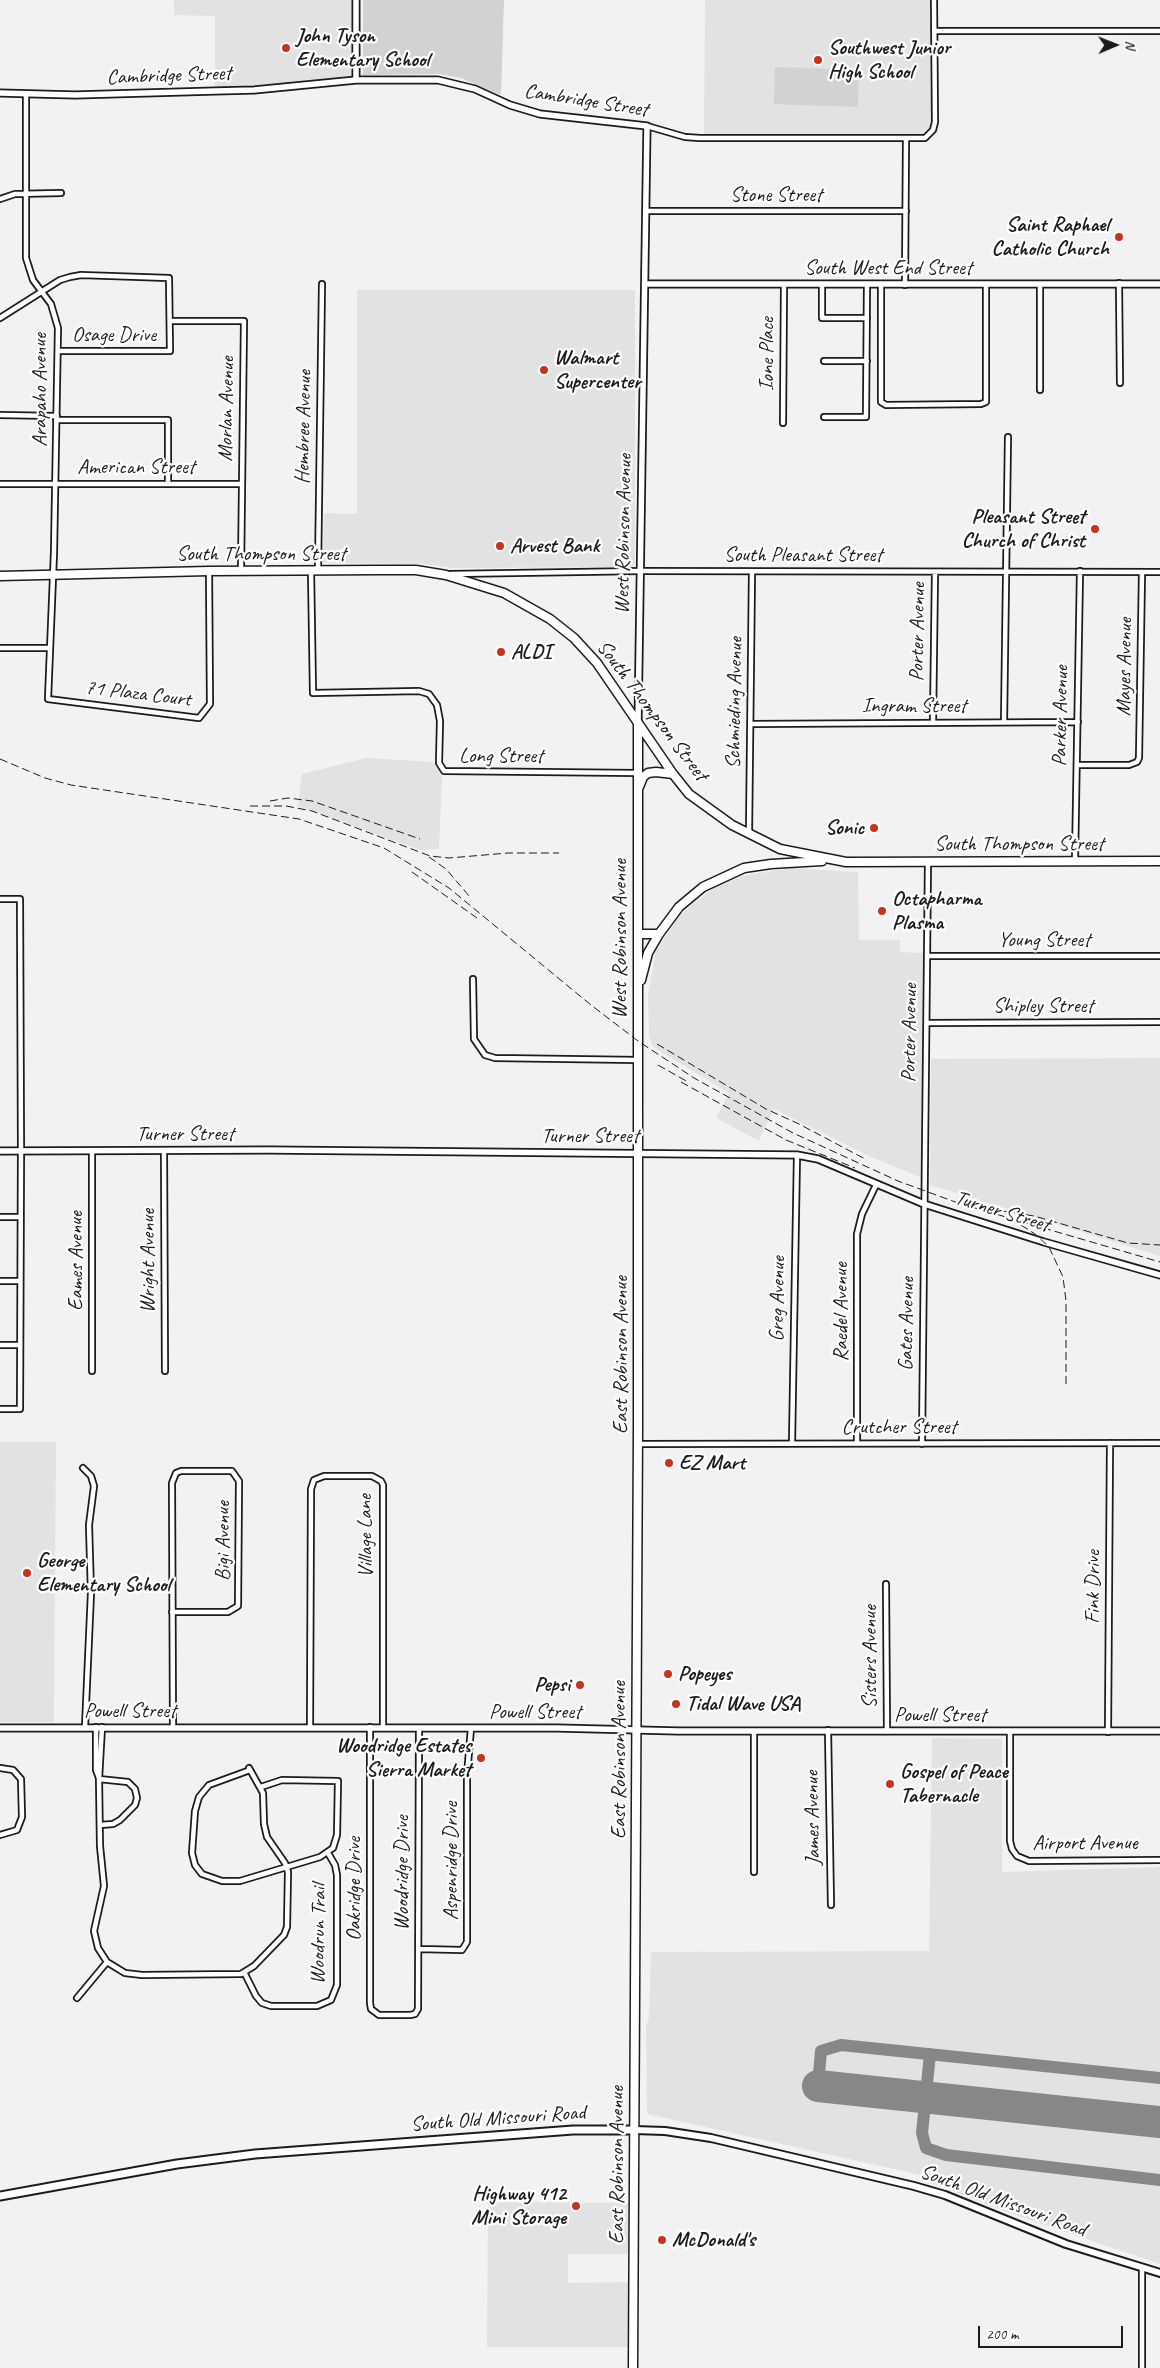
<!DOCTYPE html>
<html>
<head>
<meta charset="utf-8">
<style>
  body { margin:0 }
  #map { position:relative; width:1160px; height:2368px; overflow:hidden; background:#f2f2f2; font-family:Caveat,sans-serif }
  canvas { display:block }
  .north { position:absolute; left:1090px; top:20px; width:50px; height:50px; -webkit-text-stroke:4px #fff; paint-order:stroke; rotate:89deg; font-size:14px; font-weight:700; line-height:20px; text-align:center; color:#1c1c1c }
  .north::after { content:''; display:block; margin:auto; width:18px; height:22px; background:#1c1c1c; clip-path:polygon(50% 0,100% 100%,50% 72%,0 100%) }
  .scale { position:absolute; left:978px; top:2326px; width:145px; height:22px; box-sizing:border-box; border:2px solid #1c1c1c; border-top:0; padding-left:6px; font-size:15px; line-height:18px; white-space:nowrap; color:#1c1c1c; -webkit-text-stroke:4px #fff; paint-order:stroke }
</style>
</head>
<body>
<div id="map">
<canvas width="1160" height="2368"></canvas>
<div class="north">N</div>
<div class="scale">200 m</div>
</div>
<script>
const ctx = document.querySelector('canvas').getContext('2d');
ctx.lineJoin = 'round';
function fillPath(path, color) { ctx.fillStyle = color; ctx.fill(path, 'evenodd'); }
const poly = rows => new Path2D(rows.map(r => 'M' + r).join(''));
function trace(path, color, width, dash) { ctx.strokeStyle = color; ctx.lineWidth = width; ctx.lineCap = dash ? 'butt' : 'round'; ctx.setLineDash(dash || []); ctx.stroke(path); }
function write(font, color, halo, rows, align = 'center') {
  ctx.font = font + ' Caveat,sans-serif'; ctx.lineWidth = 4.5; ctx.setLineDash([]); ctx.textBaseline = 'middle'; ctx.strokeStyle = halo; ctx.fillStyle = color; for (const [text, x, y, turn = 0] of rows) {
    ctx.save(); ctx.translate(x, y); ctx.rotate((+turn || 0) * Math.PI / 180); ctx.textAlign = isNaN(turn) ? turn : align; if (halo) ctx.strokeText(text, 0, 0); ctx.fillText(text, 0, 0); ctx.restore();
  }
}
const built = poly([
  [174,0,356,0,356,80,215,91,215,16,174,15],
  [705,0,931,0,931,128,924,135,918,137,704,135],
  [357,290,635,290,635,563,633,567,454,568,423,564,323,563,324,513,357,514],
  [366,758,433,762,442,776,439,849,420,850,298,806,302,774],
  [790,868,858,872,859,940,900,940,900,952,923,953,922,1178,869,1156,774,1109,759,1141,716,1118,729,1093,653,1047,649,1036,648,995,656,951,680,915,712,889,742,876],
  [1160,1058,1160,1256,930,1185,931,1059],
  [0,1442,56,1442,54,1722,0,1722],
  [932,1738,1002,1739,1002,1872,1160,1867,1160,2264,1018,2216,929,2182,930,2177,647,2114,646,2026,649,2018,651,1952,929,1951],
  [488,2202,634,2203,634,2254,568,2254,568,2283,634,2282,634,2347,487,2347]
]);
const green = poly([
  [363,0,504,0,501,95,461,78,438,74,363,75],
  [775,67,859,70,858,107,774,104]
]);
const taxiway = poly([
  [930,2054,922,2133,926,2148,946,2155,1160,2180],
  [818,2086,821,2051,841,2045,1160,2078]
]);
const runway = poly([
  [818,2086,1160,2122]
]);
const minor = poly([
  [934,31,1160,31],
  [26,94,26,258,33,280,51,304,58,328,54,552,48,699,199,718,210,704,209,571],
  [647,126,685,137,700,138,925,138,933,130,935,122,934,0],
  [0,199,15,194,61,193],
  [646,211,906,211],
  [1119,283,1120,383],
  [822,284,822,318,867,318],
  [881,284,881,402,886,405,981,404,986,402,986,284],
  [905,285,906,140],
  [0,318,60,280,70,277,81,275,169,278,170,351,58,351],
  [170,321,244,321,241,571],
  [824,361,867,361],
  [1040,390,1040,284],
  [0,415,57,416],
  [824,417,866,417,867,284],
  [56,420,168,420,168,483],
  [783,423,784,284],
  [0,484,242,484],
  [311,571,313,693,419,691,429,694,437,705,440,721,439,763,444,771,637,773],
  [318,571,322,284],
  [451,574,641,571,1160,572],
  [0,648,49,648],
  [933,722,935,572],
  [1004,722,1008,437],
  [751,724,1078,722],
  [1077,765,1129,765,1137,762,1139,758,1142,572],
  [749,833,752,572],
  [1075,861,1080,571],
  [0,899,20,899,21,1151,20,1409,0,1409],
  [928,956,1160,956],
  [473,979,474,1039,485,1055,495,1058,638,1060],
  [927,1023,1160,1022],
  [92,1151,92,1371],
  [164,1151,165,1371],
  [0,1217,20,1217],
  [0,1281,20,1281],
  [0,1345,20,1345],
  [792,1443,797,1155],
  [857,1443,857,1234,862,1214,876,1185],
  [638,1444,1160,1443],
  [922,1444,928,861],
  [83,1468,91,1476,94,1486,89,1525,91,1593,85,1727],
  [886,1584,887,1731],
  [172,1612,228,1612,238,1606,239,1481,232,1471,181,1471,176,1473,172,1483,173,1727],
  [96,1727,96,1770,99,1778],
  [102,1727,99,1779,100,1846,104,1886,94,1931,98,1948,107,1962,125,1973,142,1975,241,1974,254,1966,284,1935,287,1927,288,1872,285,1863,267,1837,264,1824,263,1793,249,1768],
  [310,1727,311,1489,314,1480,324,1476,372,1476,381,1481,383,1485,383,1727],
  [370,1727,370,2003,371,2009,379,2015,410,2015,415,2014,418,2009,419,1728],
  [828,1730,831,1905],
  [1010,1731,1010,1841,1012,1849,1017,1856,1029,1861,1160,1860],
  [1108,1732,1110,1443],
  [0,1768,13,1770,21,1779,22,1817,17,1830,0,1835],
  [250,1770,209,1785,199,1797,195,1811,192,1853,195,1865,202,1874,222,1881,240,1881,320,1857,333,1848,337,1835,338,1781,282,1780,261,1787],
  [99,1779,128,1782,135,1789,137,1798,135,1805,120,1820,113,1824,100,1825],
  [754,1872,754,1731],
  [419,1949,462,1950,467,1942,467,1775,471,1728],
  [244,1972,256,1996,262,2003,271,2006,317,2006,331,2000,337,1985,337,1875,335,1865,328,1853],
  [77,1998,107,1962],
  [1142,2368,1142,2268]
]);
const tertiary = poly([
  [356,0,356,80],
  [0,93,75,95,215,91,254,90,356,80,438,80,475,89,510,105,540,114,647,126,638,724],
  [646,284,1160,284],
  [0,1151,269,1150,797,1155,818,1159,924,1204,1044,1242,1160,1275],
  [0,1728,557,1728,678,1731,1160,1731]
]);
const secondary = poly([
  [634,2130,665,2131,711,2138,914,2186,945,2195,1066,2244,1160,2273]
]);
const primary = poly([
  [0,2196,177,2164,255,2154,573,2130,634,2130]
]);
const trunk = poly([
  [0,576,209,571,380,570,416,570,446,575,504,593,550,619,574,638,597,663,673,774,689,794,732,825,780,849,846,862,1160,861],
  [639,787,643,777,648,773,656,772,673,774],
  [638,934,659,934],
  [641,980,648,953,659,934,679,907,703,887,744,868,771,864,822,861],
  [633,2368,638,1430,638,724]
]);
const rail = poly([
  [0,759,45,778,71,785,299,819,384,848,449,888,591,1005,638,1041,694,1078,793,1133,898,1181,958,1203,1160,1262],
  [270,801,288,798,312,801,420,839],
  [250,806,286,806,312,811,430,856,449,858,508,853,559,853],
  [429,857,446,869,470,897],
  [412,872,477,918],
  [657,1044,766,1109,799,1124,867,1160],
  [658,1065,688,1082],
  [681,1082,786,1140,855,1168],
  [1002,1211,1034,1216,1128,1243,1160,1245],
  [1021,1225,1035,1234,1049,1247,1063,1277,1066,1301,1066,1385]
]);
const markers = [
  [286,48,5,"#c8321e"],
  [818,60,5,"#c8321e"],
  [1119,237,5,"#c8321e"],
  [544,370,5,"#c8321e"],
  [1095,529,5,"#c8321e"],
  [500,546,5,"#c8321e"],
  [501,652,5,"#c8321e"],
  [874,828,5,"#c8321e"],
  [882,911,5,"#c8321e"],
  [669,1463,5,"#c8321e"],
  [27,1573,5,"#c8321e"],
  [668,1674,5,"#c8321e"],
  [580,1685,5,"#c8321e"],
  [676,1704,5,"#c8321e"],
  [481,1758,5,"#c8321e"],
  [890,1784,5,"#c8321e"],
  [576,2206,5,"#c8321e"],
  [662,2240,5,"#c8321e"]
];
const poiNames = [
  ["John Tyson",296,36],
  ["Elementary School",296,60],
  ["Southwest Junior",828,48],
  ["High School",828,72],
  ["Saint Raphael",1109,225,"right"],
  ["Catholic Church",1109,249,"right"],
  ["Walmart",554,358],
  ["Supercenter",554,382],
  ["Pleasant Street",1085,517,"right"],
  ["Church of Christ",1085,541,"right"],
  ["Arvest Bank",510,546],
  ["ALDI",511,652],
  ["Sonic",864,828,"right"],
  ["Octapharma",892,899],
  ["Plasma",892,923],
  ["EZ Mart",679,1463],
  ["George",37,1561],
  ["Elementary School",37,1585],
  ["Popeyes",678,1674],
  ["Pepsi",570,1685,"right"],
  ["Tidal Wave USA",686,1704],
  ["Woodridge Estates",471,1746,"right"],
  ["Sierra Market",471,1770,"right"],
  ["Gospel of Peace",900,1772],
  ["Tabernacle",900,1796],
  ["Highway 412",566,2194,"right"],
  ["Mini Storage",566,2218,"right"],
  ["McDonald's",672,2240]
];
const streetNames = [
  ["Cambridge Street",169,76,-2],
  ["Cambridge Street",586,101,9],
  ["Stone Street",776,195],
  ["South West End Street",888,268],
  ["Osage Drive",114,335],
  ["Ione Place",767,354,-90],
  ["Arapaho Avenue",40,390,-90],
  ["Morlan Avenue",227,409,-89],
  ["Hembree Avenue",304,427,-89],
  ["American Street",136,467],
  ["West Robinson Avenue",624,534,-89],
  ["South Thompson Street",261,554],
  ["South Pleasant Street",803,555],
  ["Porter Avenue",918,632,-89],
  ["Mayes Avenue",1125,667,-89],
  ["71 Plaza Court",138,694,7],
  ["Schmieding Avenue",735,703,-89],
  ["Ingram Street",914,706],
  ["South Thompson Street",652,711,53],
  ["Parker Avenue",1061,716,-89],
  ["Long Street",501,756],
  ["South Thompson Street",1019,844],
  ["West Robinson Avenue",620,939,-90],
  ["Young Street",1044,940],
  ["Shipley Street",1043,1006],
  ["Porter Avenue",910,1033,-89],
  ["Turner Street",185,1134],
  ["Turner Street",590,1136],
  ["Turner Street",1002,1212,17],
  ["Eames Avenue",76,1261,-90],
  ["Wright Avenue",148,1261,-90],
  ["Greg Avenue",778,1299,-89],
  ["Raedel Avenue",841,1312,-90],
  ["Gates Avenue",907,1324,-89],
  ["East Robinson Avenue",621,1355,-90],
  ["Crutcher Street",899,1427],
  ["Village Lane",366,1536,-91],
  ["Bigi Avenue",223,1541,-90],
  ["Fink Drive",1093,1587,-90],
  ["Sisters Avenue",870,1657,-90],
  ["Powell Street",130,1711],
  ["Powell Street",535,1712],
  ["Powell Street",940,1715],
  ["East Robinson Avenue",619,1760,-90],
  ["James Avenue",813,1818,-91],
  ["Airport Avenue",1085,1843],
  ["Aspenridge Drive",451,1861,-90],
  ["Woodridge Drive",402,1873,-90],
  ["Oakridge Drive",354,1889,-90],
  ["Woodrun Trail",319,1934,-89],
  ["South Old Missouri Road",498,2119,-4],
  ["East Robinson Avenue",617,2165,-90],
  ["South Old Missouri Road",1003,2201,20]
];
fillPath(built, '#e2e2e2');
fillPath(green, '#d2d2d2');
trace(taxiway, '#878787', 12);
trace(runway, '#878787', 32);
trace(minor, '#1c1c1c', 8);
trace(tertiary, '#1c1c1c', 9);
trace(secondary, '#1c1c1c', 10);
trace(primary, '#1c1c1c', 11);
trace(trunk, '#1c1c1c', 11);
trace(minor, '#fff', 4.5);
trace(tertiary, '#fff', 5.5);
trace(secondary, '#fff', 6);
trace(primary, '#fff', 7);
trace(trunk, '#fff', 8);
trace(rail, '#1c1c1c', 1, [8, 4]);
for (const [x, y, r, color] of markers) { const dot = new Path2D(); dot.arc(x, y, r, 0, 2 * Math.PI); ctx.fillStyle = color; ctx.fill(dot); trace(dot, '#fff', 2); }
write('bold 21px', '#1c1c1c', '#fff', poiNames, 'left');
write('21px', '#1c1c1c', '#fff', streetNames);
</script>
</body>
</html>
